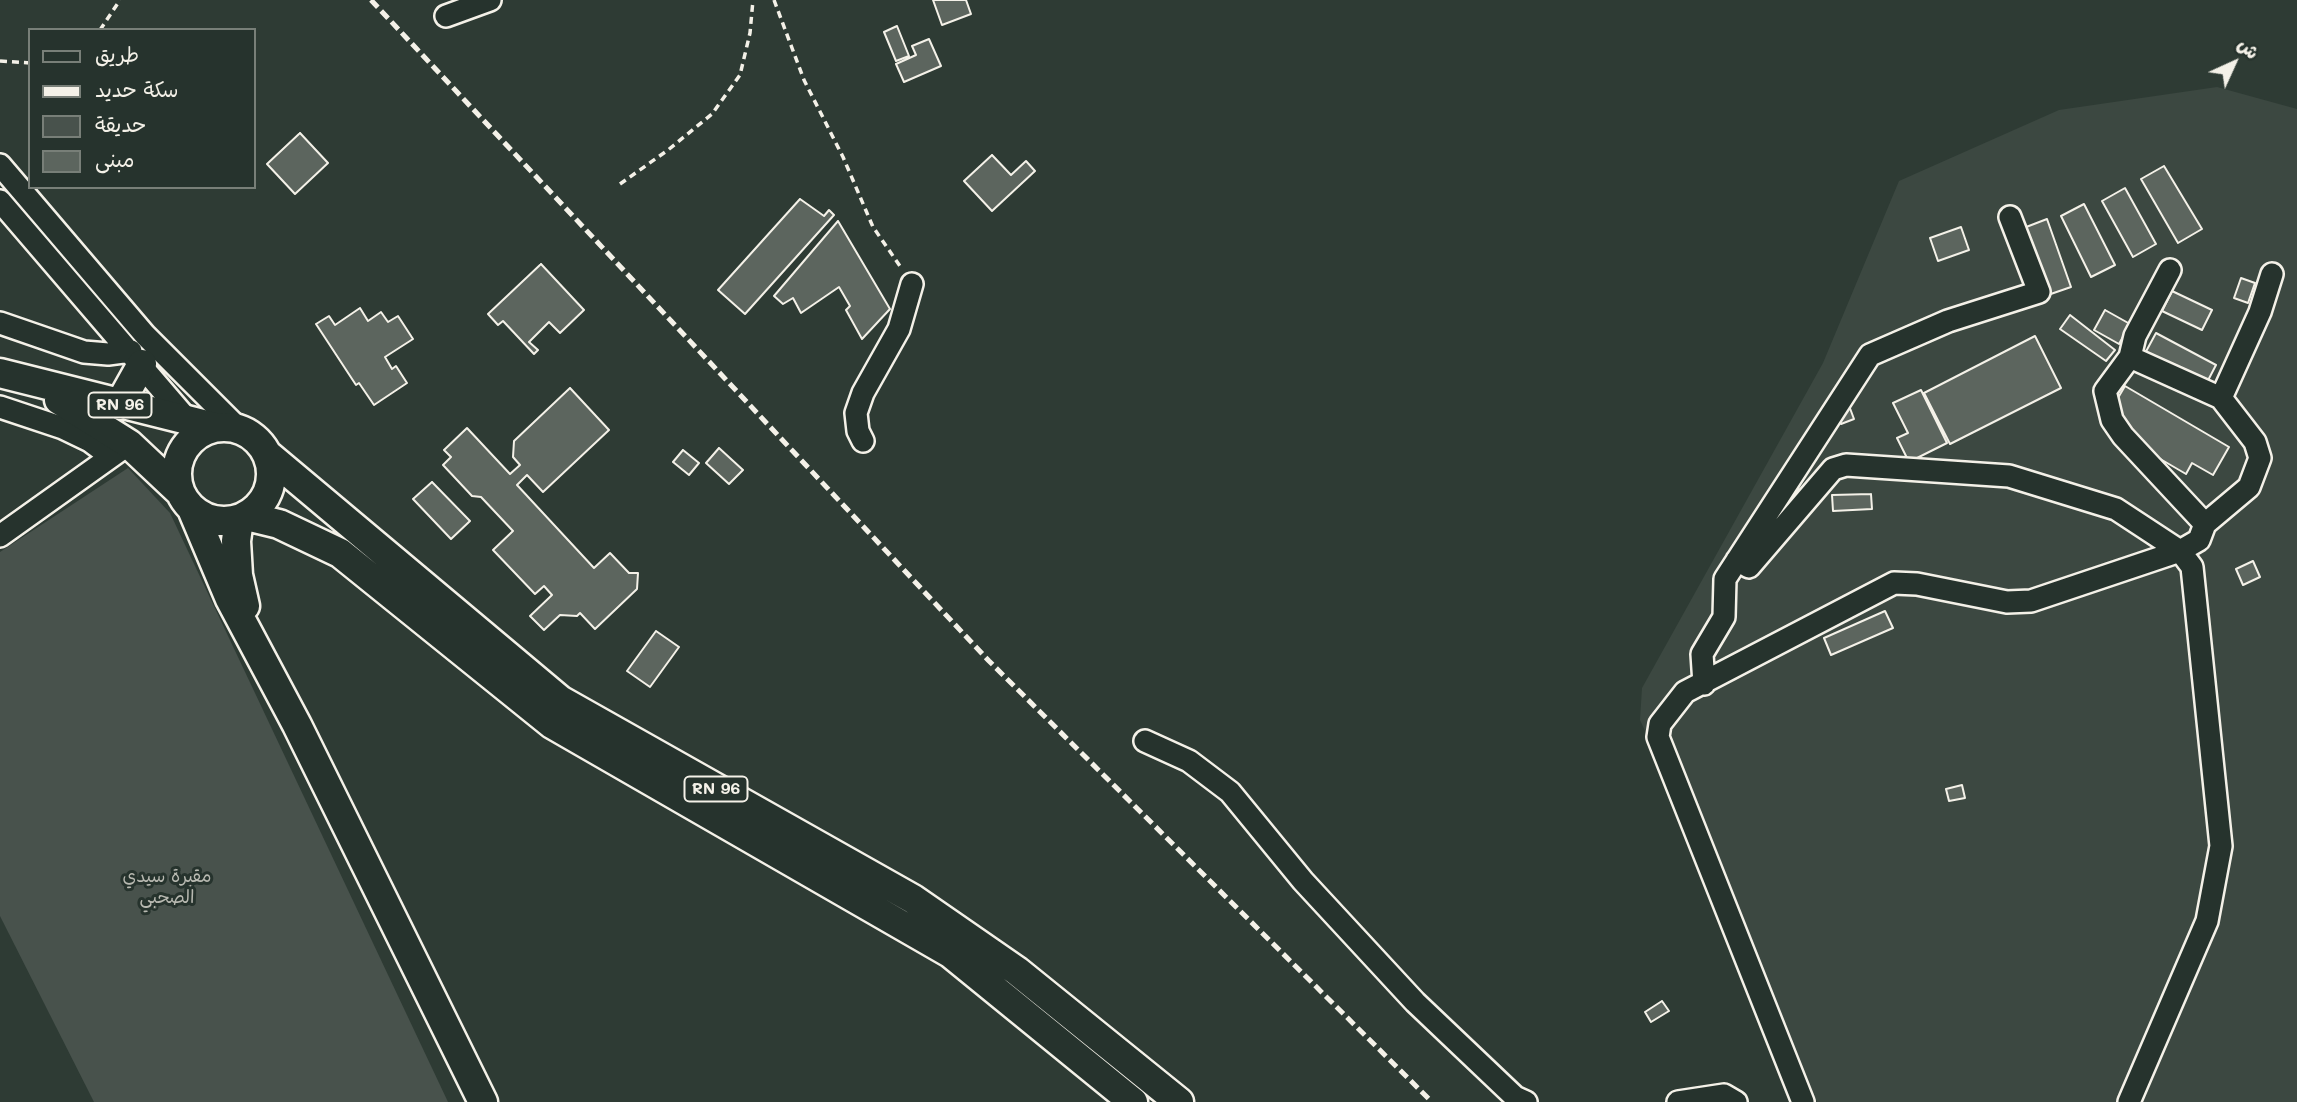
<!DOCTYPE html>
<html>
<head>
<meta charset="utf-8">
<style>
  body { margin:0 }
  #map { position:relative; width:2297px; height:1102px; overflow:hidden; background:#2e3b34; font-family:Mali,"Playpen Sans Arabic",sans-serif }
  canvas { display:block }
  .legend { position:absolute; left:28px; top:28px; width:228px; height:161px; box-sizing:border-box; background:#26332d; border:2px solid #787f78; margin:0; padding:9px 12px; list-style:none; font-size:21px; color:#f4f1e8 }
  .legend li { display:flex; align-items:center; gap:14px; height:35px }
  .legend b { width:35px; border:2px solid #787f78 }
  .north { position:absolute; left:2199px; top:28px; width:70px; height:70px; -webkit-text-stroke:5px #26332d; paint-order:stroke; rotate:45deg; font-size:19px; font-weight:700; line-height:28px; text-align:center; color:#f4f1e8 }
  .north::after { content:''; display:block; margin:auto; width:24px; height:32px; background:#f4f1e8; clip-path:polygon(50% 0,100% 100%,50% 72%,0 100%) }
</style>
</head>
<body>
<div id="map">
<canvas width="2297" height="1102"></canvas>
<ul class="legend">
<li><b style="height:9px;background:#26332d"></b>طريق</li>
<li><b style="height:9px;background:#f4f1e8"></b>سكة حديد</li>
<li><b style="height:19px;background:#48524c"></b>حديقة</li>
<li><b style="height:19px;background:#5c655e"></b>مبنى</li>
</ul>
<div class="north">ش</div>
</div>
<script>
const ctx = document.querySelector('canvas').getContext('2d');
ctx.lineJoin = 'round';
function fillPath(path, color) { ctx.fillStyle = color; ctx.fill(path, 'evenodd'); }
const poly = rows => new Path2D(rows.map(r => 'M' + r).join(''));
function trace(path, color, width, dash) { ctx.strokeStyle = color; ctx.lineWidth = width; ctx.lineCap = dash ? 'butt' : 'round'; ctx.setLineDash(dash || []); ctx.stroke(path); }
function write(font, color, halo, rows, align = 'center') {
  ctx.font = font + ' Mali,"Playpen Sans Arabic",sans-serif'; ctx.lineWidth = 6; ctx.setLineDash([]); ctx.textBaseline = 'middle'; ctx.strokeStyle = halo; ctx.fillStyle = color; for (const [text, x, y, turn = 0] of rows) {
    ctx.save(); ctx.translate(x, y); ctx.rotate((+turn || 0) * Math.PI / 180); ctx.textAlign = isNaN(turn) ? turn : align; if (halo) ctx.strokeText(text, 0, 0); ctx.fillText(text, 0, 0); ctx.restore();
  }
}
const built = poly([
  [2217,87,2297,109,2297,1102,1817,1102,1640,720,1642,688,1823,363,1899,181,2059,110]
]);
const green = poly([
  [128,468,170,513,448,1102,94,1102,0,916,0,552]
]);
const building = poly([
  [933,0,966,0,971,14,942,25,933,0],
  [897,26,909,56,896,61,884,32,897,26],
  [929,39,941,66,904,82,896,64,916,55,912,46,929,39],
  [300,133,328,163,295,194,267,164,300,133],
  [992,155,1011,175,1026,161,1035,171,992,211,964,181,992,155],
  [2164,166,2202,229,2178,243,2141,179,2164,166],
  [2125,188,2156,244,2133,257,2102,201,2125,188],
  [800,199,824,216,829,210,834,215,745,314,718,290,800,199],
  [2084,204,2115,265,2091,277,2061,216,2084,204],
  [2047,219,2071,287,2045,296,2021,229,2047,219],
  [838,221,890,309,862,339,846,310,850,306,839,287,801,313,793,298,783,304,774,296,838,221],
  [1961,227,1969,250,1938,261,1930,238,1961,227],
  [541,264,584,310,560,333,549,322,529,342,538,350,534,354,503,321,498,325,488,314,541,264],
  [2241,278,2255,283,2248,303,2234,298,2241,278],
  [2172,291,2212,310,2202,330,2162,311,2172,291],
  [360,308,368,321,381,312,388,322,398,316,413,339,385,357,392,369,396,366,407,383,374,405,359,383,356,385,316,324,329,316,335,325,360,308],
  [2105,310,2130,324,2119,344,2094,330,2105,310],
  [2070,315,2115,350,2106,361,2060,329,2070,315],
  [2156,333,2216,365,2203,390,2143,357,2156,333],
  [2035,336,2061,388,1950,444,1924,393,2035,336],
  [2125,386,2229,447,2213,475,2192,463,2186,474,2102,425,2125,386],
  [570,388,609,430,543,492,527,475,517,485,594,568,610,553,629,573,638,573,637,589,595,629,580,613,577,616,560,615,544,630,530,616,552,595,544,586,535,594,493,550,513,531,481,497,472,496,443,465,451,457,444,450,467,428,510,474,520,465,513,457,514,441,570,388],
  [1921,390,1947,443,1909,462,1897,438,1908,433,1893,403,1921,390],
  [1848,403,1854,419,1841,424,1835,408,1848,403],
  [719,448,743,470,729,484,706,463,719,448],
  [683,450,699,463,689,475,673,462,683,450],
  [432,482,470,521,451,539,413,499,432,482],
  [1871,494,1872,509,1833,511,1832,495,1871,494],
  [2253,561,2260,577,2243,585,2236,569,2253,561],
  [1885,611,1893,628,1831,655,1824,638,1885,611],
  [656,631,679,647,650,687,627,671,656,631],
  [1962,785,1965,798,1949,801,1946,789,1962,785],
  [1662,1001,1669,1011,1651,1022,1645,1012,1662,1001]
]);
const path = poly([
  [774,0,804,80,843,157,873,227,902,269],
  [100,30,120,0],
  [0,61,30,63],
  [620,184,668,150,712,114,740,75,750,33,753,0]
]);
const minor = poly([
  [446,16,490,0],
  [0,165,145,335,239,429],
  [0,201,192,425],
  [2170,270,2135,336,2130,357,2105,391,2112,420,2123,436,2205,524],
  [0,323,84,352,108,354,131,351],
  [2221,398,2260,312,2272,274],
  [0,407,63,428,90,441,110,456],
  [863,441,858,431,856,413,863,393,899,329,912,284],
  [0,536,129,444],
  [1737,560,1749,567,1833,469,1846,465,2009,476,2116,509,2180,551,2192,567,2221,846,2207,921,2129,1102],
  [1704,684,1702,654,1724,617,1725,579,1870,355,1948,321,2039,292,2010,217],
  [1145,741,1189,761,1230,792,1303,881,1415,1002,1515,1097,1526,1102],
  [1678,1102,1724,1095,1736,1102],
  [1803,1102,1658,737,1660,724,1685,692,1894,583,1917,584,2007,602,2031,601,2180,551,2199,540,2205,524,2249,487,2260,458,2255,442,2221,398,2130,357]
]);
const major = poly([
  [0,373,215,427],
  [59,400,129,444,180,492],
  [119,405,142,364],
  '177 474a47 47 0 1 1 94 0a47 47 0 1 1-94 0Z',
  [268,455,560,700,913,899,1017,971,1179,1102],
  [192,509,230,599,297,725,483,1102],
  [246,516,279,524,340,553,552,724,950,953,1133,1102],
  [239,519,236,541,238,575,245,606]
]);
const rail = poly([
  [371,0,989,661,1432,1102]
]);
const shields = [
  [120,405,63],
  [716,789,63]
];
const shieldNames = [
  ["RN 96",120,405],
  ["RN 96",716,789]
];
const parkNames = [
  ["مقبرة سيدي",167,876],
  ["الصحبي",167,897]
];
fillPath(built, '#3c4841');
fillPath(green, '#48524c');
fillPath(building, '#5c655e');
trace(building, '#f4f1e8', 2);
trace(minor, '#f4f1e8', 26);
trace(major, '#f4f1e8', 33);
trace(path, '#f4f1e8', 3.5, [7, 5]);
trace(minor, '#26332d', 21);
trace(major, '#26332d', 28);
trace(rail, '#f4f1e8', 5, [10, 5]);
for (const [x, y, w] of shields) { const box = new Path2D(); box.roundRect(x - w / 2, y - 12.5, w, 25, 5); ctx.fillStyle = '#26332d'; ctx.fill(box); trace(box, '#f4f1e8', 2); }
write('bold 16px', '#f4f1e8', null, shieldNames);
write('18px', '#b8b9b1', '#26332d', parkNames);
</script>
</body>
</html>
